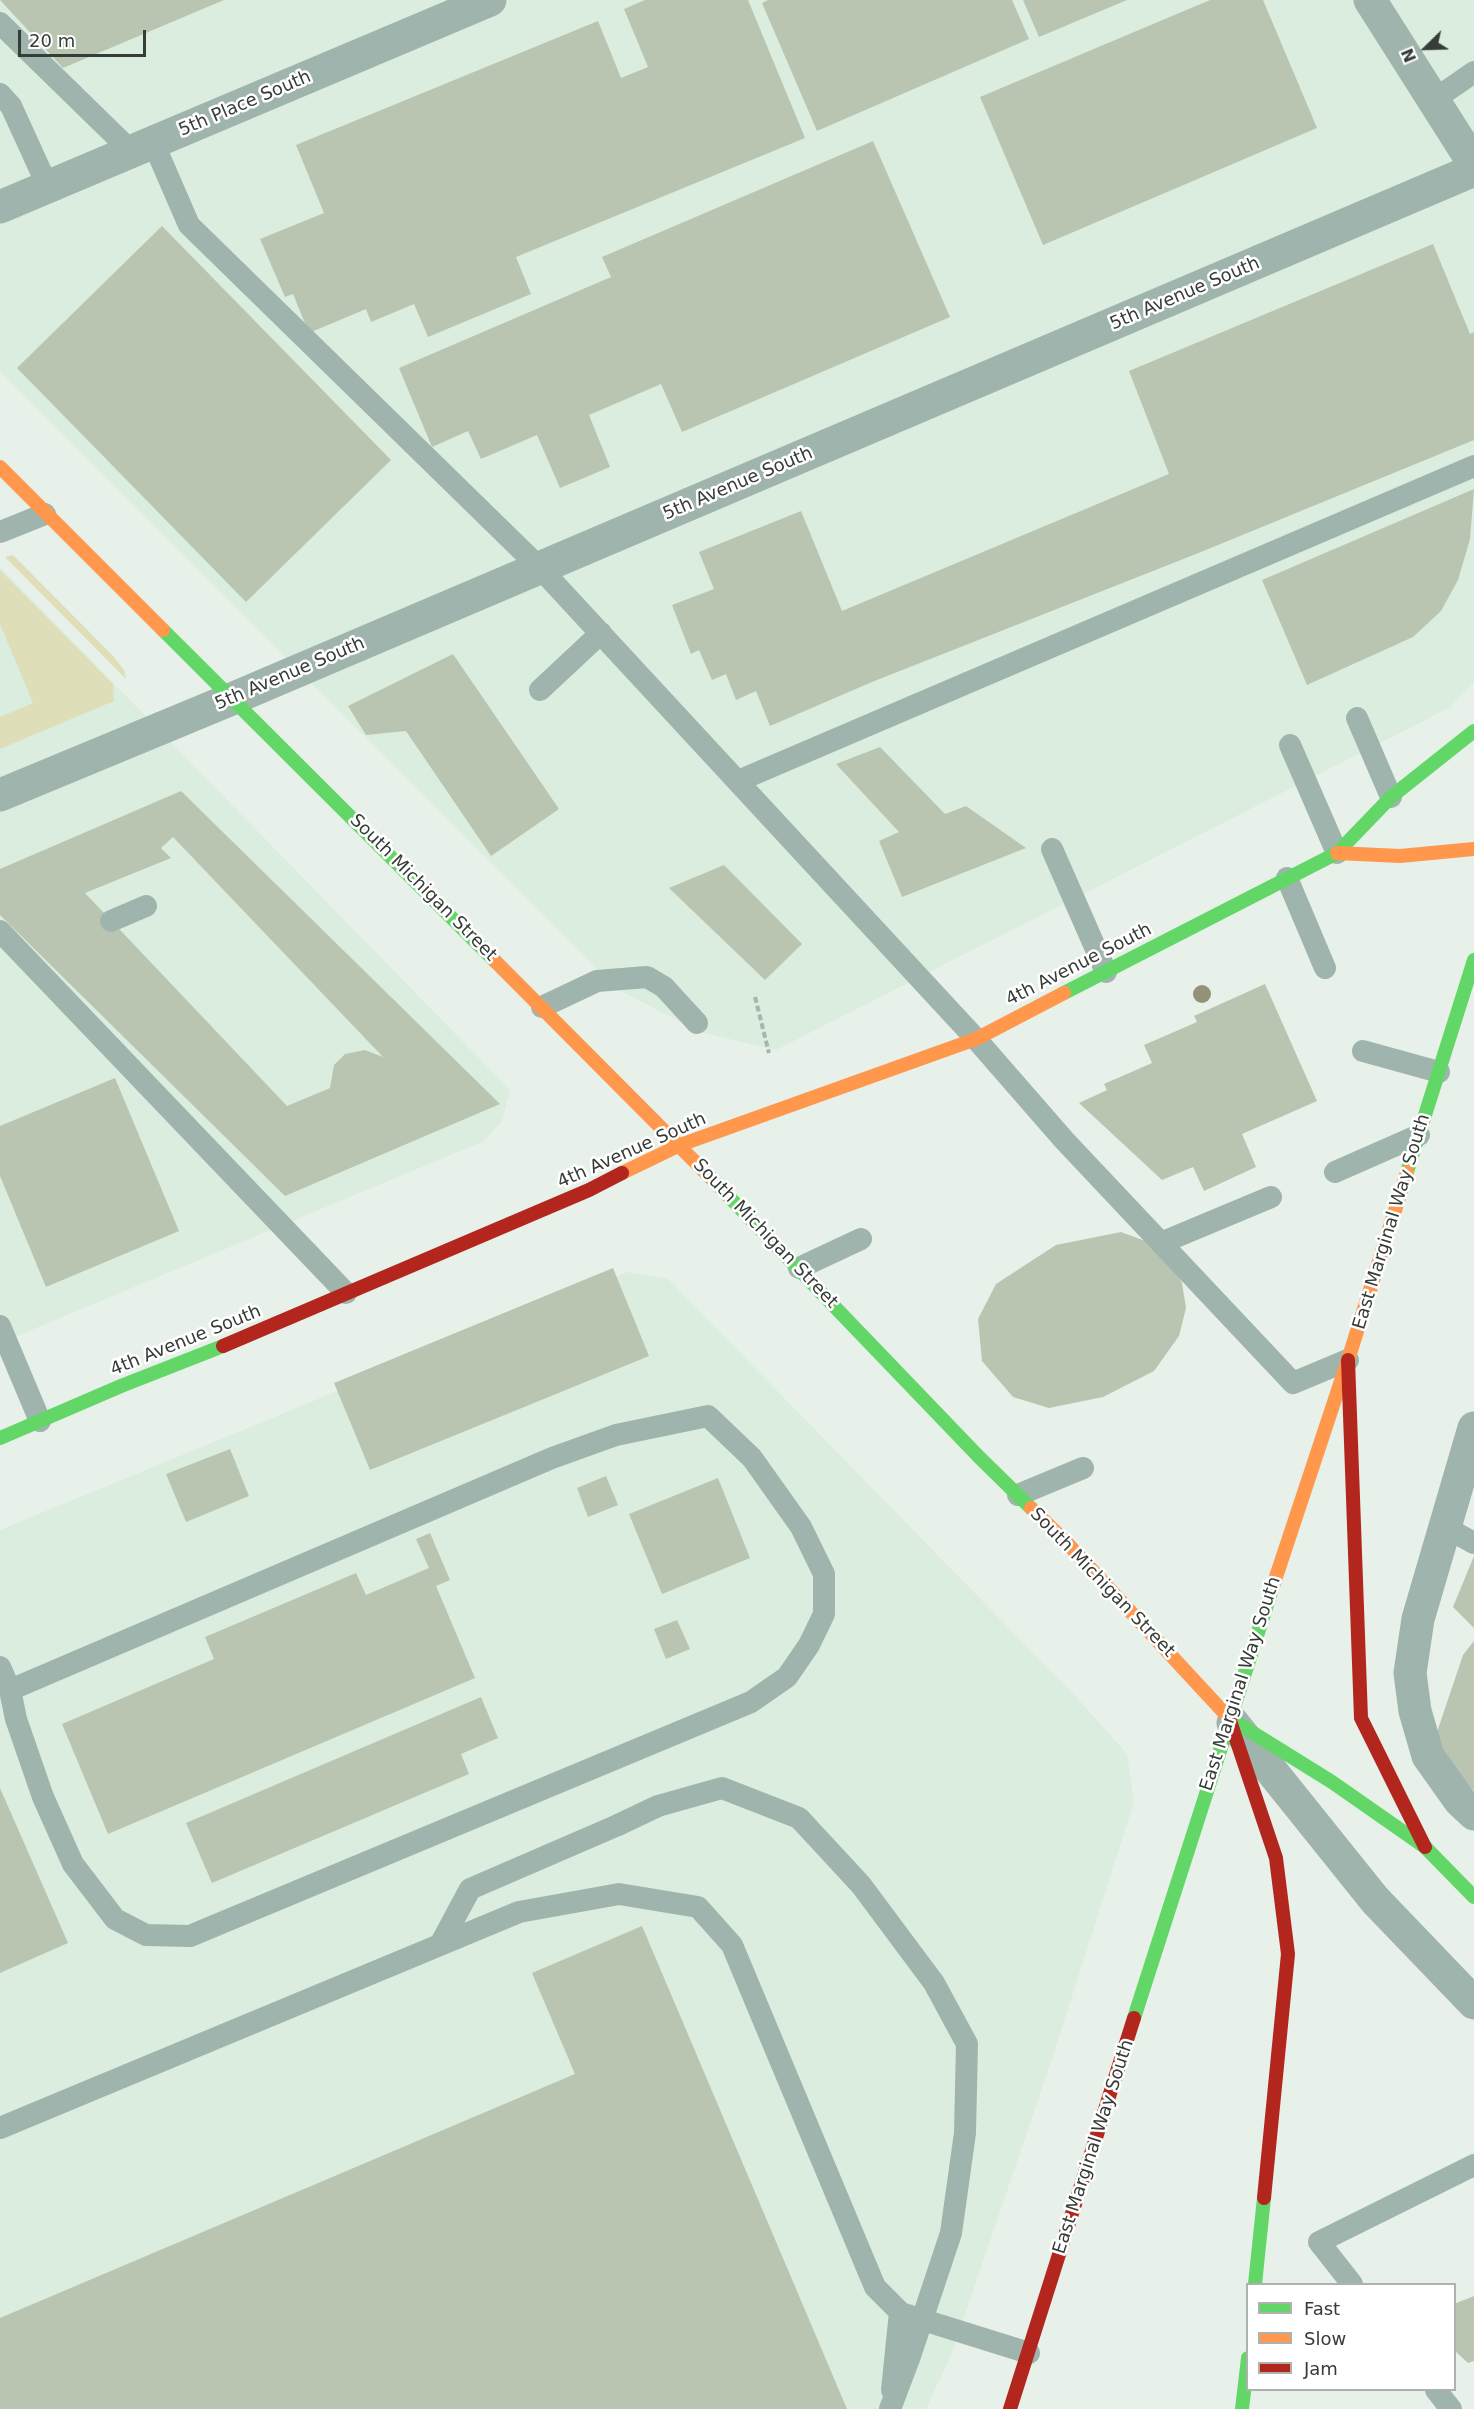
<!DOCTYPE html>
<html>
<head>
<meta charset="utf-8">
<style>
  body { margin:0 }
  #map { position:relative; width:1474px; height:2409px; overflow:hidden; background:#e7f0e9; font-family:"DejaVu Sans",sans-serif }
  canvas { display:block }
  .legend { position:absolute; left:1246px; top:2283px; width:210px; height:108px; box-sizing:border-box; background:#fff; border:2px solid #afb1af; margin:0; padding:8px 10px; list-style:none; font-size:18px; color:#363c37 }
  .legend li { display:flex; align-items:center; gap:12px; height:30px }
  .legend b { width:30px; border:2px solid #afb1af }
  .north { position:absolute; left:1396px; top:18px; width:60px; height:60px; -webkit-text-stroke:4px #fff; paint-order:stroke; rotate:247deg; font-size:16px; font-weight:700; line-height:24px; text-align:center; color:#363c37 }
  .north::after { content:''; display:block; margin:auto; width:21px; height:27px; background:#363c37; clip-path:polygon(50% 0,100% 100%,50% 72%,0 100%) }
  .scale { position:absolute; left:18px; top:30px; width:128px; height:27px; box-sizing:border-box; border:3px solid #363c37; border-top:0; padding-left:8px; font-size:18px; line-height:21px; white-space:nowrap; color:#363c37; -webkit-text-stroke:4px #fff; paint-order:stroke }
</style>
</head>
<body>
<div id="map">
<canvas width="1474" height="2409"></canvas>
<ul class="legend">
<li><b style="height:8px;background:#63d668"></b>Fast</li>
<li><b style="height:8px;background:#ff974d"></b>Slow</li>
<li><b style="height:8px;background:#b3261e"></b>Jam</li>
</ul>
<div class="north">N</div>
<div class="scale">20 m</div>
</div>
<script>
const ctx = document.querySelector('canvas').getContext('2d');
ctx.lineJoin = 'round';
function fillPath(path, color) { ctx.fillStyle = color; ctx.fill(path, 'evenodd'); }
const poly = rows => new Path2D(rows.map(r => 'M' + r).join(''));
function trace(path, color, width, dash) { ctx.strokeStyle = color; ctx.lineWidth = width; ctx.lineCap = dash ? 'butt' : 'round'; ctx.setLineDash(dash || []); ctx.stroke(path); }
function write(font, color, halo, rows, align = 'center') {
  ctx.font = font + ' "DejaVu Sans",sans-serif'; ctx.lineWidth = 5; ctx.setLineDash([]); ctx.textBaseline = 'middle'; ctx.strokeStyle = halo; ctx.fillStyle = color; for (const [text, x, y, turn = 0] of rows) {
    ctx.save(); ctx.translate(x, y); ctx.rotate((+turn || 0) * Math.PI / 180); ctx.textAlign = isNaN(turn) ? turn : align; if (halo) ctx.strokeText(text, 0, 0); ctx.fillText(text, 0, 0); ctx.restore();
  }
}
const built = poly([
  [0,0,1474,0,1474,682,1449,708,776,1050,700,1032,617,989,0,372],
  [0,567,510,1090,502,1121,484,1141,0,1343],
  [627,1272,668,1279,1078,1699,1127,1754,1134,1802,1051,2062,951,2355,926,2409,0,2409,0,1530]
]);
const green = poly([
  [13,555,114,657,124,670,126,679,5,557],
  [0,570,113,684,114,701,0,749,0,717,33,703,0,624]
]);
const building = poly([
  [0,0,224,0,63,68],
  [645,0,748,0,805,138,516,257,531,294,428,337,414,304,371,322,366,309,309,333,293,294,285,297,260,239,324,213,296,145,598,21,621,78,648,67,624,9],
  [768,0,1012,0,1029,39,817,131,762,3],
  [1023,0,1127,0,1039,37],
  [1210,0,1263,0,1317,128,1043,245,980,97],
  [873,141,950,317,682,432,661,384,589,415,610,467,560,488,537,435,481,459,468,431,432,447,399,368,611,277,602,257],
  [162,226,391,460,246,602,17,368],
  [1433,244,1470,334,1474,332,1474,440,1201,552,872,682,770,726,756,691,736,700,726,674,712,680,699,650,691,654,672,605,714,589,699,552,801,511,842,611,1169,474,1129,371],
  [1474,489,1470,539,1458,580,1441,611,1413,637,1307,685,1262,580],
  [453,654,559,809,491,856,406,731,366,735,348,706],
  [880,747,945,814,966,806,1026,848,902,897,879,841,899,832,836,764],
  [181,791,500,1104,285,1196,0,915,0,869],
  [173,837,383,1057,365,1050,345,1054,334,1065,330,1088,287,1106,85,893,171,858,161,848],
  [724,865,802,944,765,980,669,888],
  [1265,984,1317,1101,1242,1134,1256,1167,1204,1191,1193,1167,1162,1180,1079,1103,1107,1090,1104,1084,1152,1063,1144,1045,1197,1022,1194,1016],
  [115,1078,179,1231,46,1287,0,1176,0,1126],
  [1121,1232,1148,1242,1169,1259,1182,1283,1186,1308,1179,1336,1154,1371,1103,1397,1049,1408,1013,1397,982,1361,978,1319,996,1284,1056,1245],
  [613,1268,649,1356,370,1470,334,1383],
  [230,1449,249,1496,186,1522,166,1474],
  [606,1476,618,1505,588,1517,577,1488],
  [718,1478,750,1558,662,1594,629,1514],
  [430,1533,450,1580,436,1586,475,1678,108,1834,62,1724,214,1659,205,1637,356,1573,366,1595,429,1568,416,1539],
  [1474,1556,1474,1628,1453,1607],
  [677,1620,690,1649,666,1659,654,1629],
  [1474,1641,1474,1791,1464,1783,1435,1738,1463,1655],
  [481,1697,498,1738,461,1754,469,1774,212,1883,186,1823],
  [0,1788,68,1943,0,1973],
  [642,1926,847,2409,0,2409,0,2318,575,2074,532,1973],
  [1474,2296,1474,2361,1468,2363,1454,2350,1454,2304]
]);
const path = poly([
  [755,997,769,1053]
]);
const lane = poly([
  [0,23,132,152],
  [0,94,11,106,48,187],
  [1435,99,1474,72],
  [153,142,189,225,540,568,976,1039,1064,1140,1293,1383,1348,1360],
  [0,532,45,514],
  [540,690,601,633],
  [1357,718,1391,797],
  [1290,745,1337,853],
  [738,781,1474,466],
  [1052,849,1106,972],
  [1287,878,1325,968],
  [111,921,146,906],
  [0,931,346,1293],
  [542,1007,597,981,647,977,664,987,697,1023],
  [1363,1051,1439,1072],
  [1335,1172,1419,1135],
  [1161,1243,1271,1197],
  [799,1268,861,1239],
  [0,1326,40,1421],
  [1018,1495,1083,1468],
  [1445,1527,1474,1543],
  [0,1667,10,1690,16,1719,43,1797,73,1864,115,1919,146,1935,190,1936,751,1702,787,1677,809,1645,824,1614,824,1574,801,1527,752,1458,708,1416,616,1435,552,1458,10,1690],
  [440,1945,470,1889,618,1825],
  [0,2128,519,1912,619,1894,698,1907,732,1945,875,2287,900,2312,892,2390],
  [1352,2284,1319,2242,1474,2165],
  [904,2314,1029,2353],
  [1436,2390,1451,2409]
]);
const street = poly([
  [1370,0,1474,164],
  [0,207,490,0],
  [0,795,234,698,1474,170],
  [1474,1428,1418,1619,1410,1673,1415,1711,1428,1756,1460,1801,1474,1814],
  [1233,1723,1375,1900,1474,2003]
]);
const fast = poly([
  [163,630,496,962],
  [1064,993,1337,853,1391,797,1474,731],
  [1407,1172,1474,960],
  [710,1177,979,1457,1031,1508],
  [0,1438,121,1386,223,1346],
  [1229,1718,1332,1782,1425,1847,1474,1897],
  [1134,2018,1272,1589],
  [1255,2284,1264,2198],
  [1242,2409,1248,2358]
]);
const slow = poly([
  [0,467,163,630],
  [1337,853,1400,856,1474,849],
  [496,962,710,1177],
  [622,1173,680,1145,976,1039,1064,993],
  [1031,1508,1066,1542,1229,1718],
  [1272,1589,1348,1360,1407,1172]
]);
const jam = poly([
  [223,1346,589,1190,622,1173],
  [1348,1360,1361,1718,1425,1847],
  [1229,1718,1276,1858,1288,1954,1264,2198],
  [1010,2409,1134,2018]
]);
const laneBridge = poly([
  [618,1825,658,1806,722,1788,799,1818,861,1885,934,1983,967,2044,965,2133,951,2233,910,2356,890,2409]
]);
const trees = [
  [1202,994]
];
const streetNames = [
  ["5th Place South",245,104,-23],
  ["5th Avenue South",1185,294,-23],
  ["5th Avenue South",738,484,-23],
  ["5th Avenue South",290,674,-23],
  ["South Michigan Street",423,888,45],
  ["4th Avenue South",1079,965,-27],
  ["4th Avenue South",632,1151,-24],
  ["East Marginal Way South",1392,1222,-73],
  ["South Michigan Street",765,1234,46],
  ["4th Avenue South",186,1341,-22],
  ["South Michigan Street",1102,1583,46],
  ["East Marginal Way South",1241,1684,-72],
  ["East Marginal Way South",1094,2147,-72]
];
fillPath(built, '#dbeddf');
fillPath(green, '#dedeb9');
fillPath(building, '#bac5b1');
trace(path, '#a6b5b0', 4, [6, 3]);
trace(lane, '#a0b4ae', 22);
trace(street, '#a0b4ae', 33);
trace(fast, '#63d668', 14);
trace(slow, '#ff974d', 14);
trace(jam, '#b3261e', 14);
trace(laneBridge, '#a0b4ae', 22);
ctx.fillStyle = '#929278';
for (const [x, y] of trees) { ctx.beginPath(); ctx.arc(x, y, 9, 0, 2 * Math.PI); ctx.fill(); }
write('18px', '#363c37', '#fff', streetNames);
</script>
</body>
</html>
